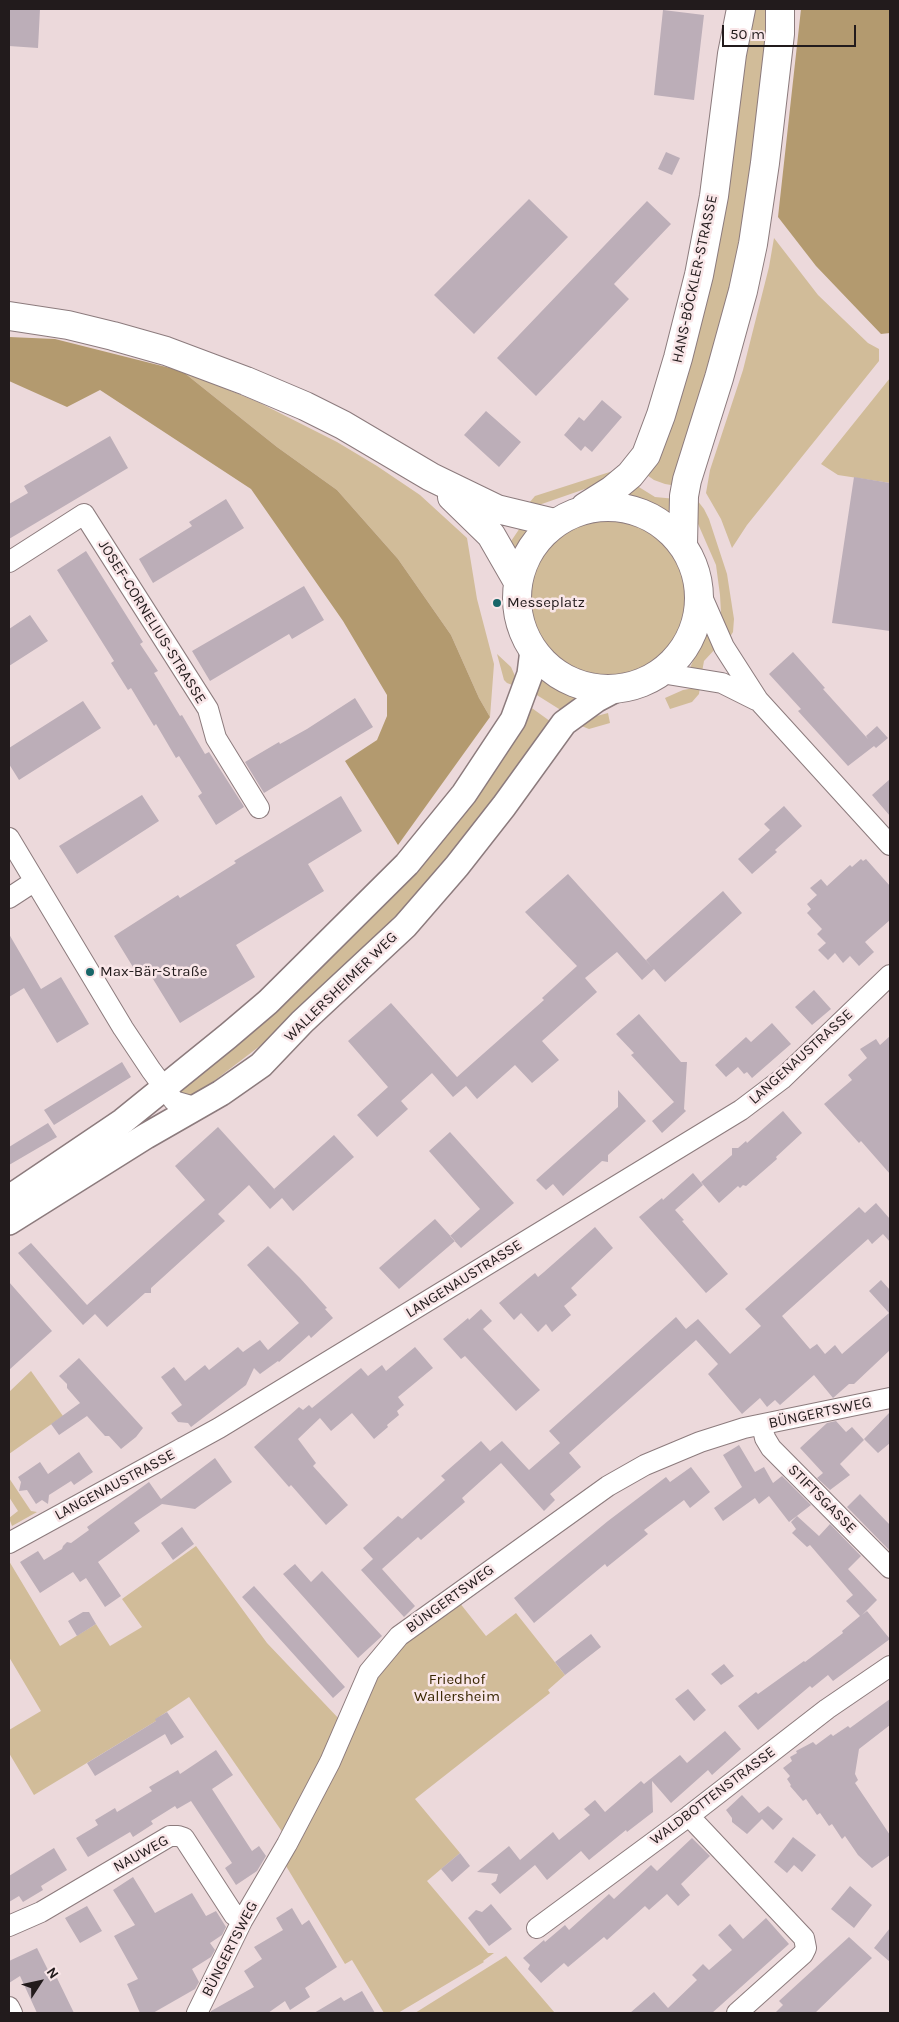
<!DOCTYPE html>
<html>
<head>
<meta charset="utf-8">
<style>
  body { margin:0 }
  #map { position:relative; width:899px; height:2022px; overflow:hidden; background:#ecd9db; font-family:Karla,sans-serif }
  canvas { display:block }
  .frame { position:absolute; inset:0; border:10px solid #221b1c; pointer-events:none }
  .north { position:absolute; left:15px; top:1957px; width:50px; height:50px; -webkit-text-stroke:4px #f9e6e8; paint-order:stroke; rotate:55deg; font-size:14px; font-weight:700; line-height:20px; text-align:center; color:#221b1c }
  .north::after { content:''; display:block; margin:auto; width:18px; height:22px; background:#221b1c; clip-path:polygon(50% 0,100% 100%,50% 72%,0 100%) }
  .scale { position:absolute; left:722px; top:25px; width:134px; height:22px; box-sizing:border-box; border:2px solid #221b1c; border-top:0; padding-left:6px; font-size:15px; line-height:18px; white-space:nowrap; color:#221b1c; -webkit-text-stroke:4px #f9e6e8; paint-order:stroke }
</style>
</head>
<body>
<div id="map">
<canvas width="899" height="2022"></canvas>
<div class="frame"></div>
<div class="north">N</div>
<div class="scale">50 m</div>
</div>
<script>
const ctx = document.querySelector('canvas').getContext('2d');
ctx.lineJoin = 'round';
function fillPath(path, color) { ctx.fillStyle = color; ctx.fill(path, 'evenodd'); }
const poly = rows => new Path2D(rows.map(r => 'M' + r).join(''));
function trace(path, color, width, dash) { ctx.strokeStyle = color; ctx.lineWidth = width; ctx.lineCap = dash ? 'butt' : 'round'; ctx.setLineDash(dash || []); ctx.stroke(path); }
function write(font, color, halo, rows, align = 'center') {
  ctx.font = font + ' Karla,sans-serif'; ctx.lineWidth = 5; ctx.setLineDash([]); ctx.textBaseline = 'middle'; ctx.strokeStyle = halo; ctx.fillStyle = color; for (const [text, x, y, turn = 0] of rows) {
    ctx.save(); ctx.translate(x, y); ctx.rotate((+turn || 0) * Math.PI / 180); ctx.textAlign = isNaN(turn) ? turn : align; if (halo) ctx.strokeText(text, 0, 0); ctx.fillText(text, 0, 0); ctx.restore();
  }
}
const green = poly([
  [747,9,774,9,745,243,677,486,665,484,654,480,644,473],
  [774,238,818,295,868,343,879,349,879,361,747,525,732,548,721,519,706,493,710,470,743,370,769,267],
  [182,371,258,402,337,442,377,466,420,495,467,538,477,599,494,664,490,717,479,698,451,635,398,559,337,490,277,447],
  [890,378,890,483,838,475,821,464],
  [616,470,608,481,536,506,529,503,535,496],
  [634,484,655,497,676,499,675,516,651,502,621,494],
  [697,500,704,509,709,519,727,574,734,619,733,632,728,640,721,613,720,595,716,565,695,517],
  '531 598a78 78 0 1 1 156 0a78 78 0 1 1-156 0Z',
  [522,525,531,527,515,554,507,547],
  [706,630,716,648,704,661,702,672,690,668],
  [497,654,511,667,515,676,515,686,507,683,504,680],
  [534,675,559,691,587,703,567,714,532,692],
  [700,687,699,694,692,702,670,709,665,698,683,690],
  [529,706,554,724,442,874,273,1036,189,1100,174,1090,272,1004],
  [608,713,610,723,589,729,579,725,593,717],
  [31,1371,63,1416,9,1454,9,1392],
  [9,1478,31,1511,37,1512,12,1526,9,1518,18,1511,9,1497],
  [196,1546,267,1643,341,1721,285,1836,189,1697,156,1719,156,1721,34,1795,9,1753,9,1730,41,1711,9,1657,9,1561,60,1646,96,1624,110,1646,142,1627,122,1599],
  [459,1602,486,1636,516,1613,565,1675,548,1690,550,1693,415,1799,460,1853,427,1881,488,1953,494,1953,483,1961,484,1962,398,2013,384,2013,352,1960,345,1964,283,1861,388,1656],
  [506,1956,555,2013,415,2013]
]);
const forest = poly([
  [801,9,890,9,890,333,881,334,816,266,778,217],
  [9,337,55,339,182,371,277,447,337,490,398,559,451,635,479,698,490,717,398,845,345,761,377,740,387,716,387,695,343,621,251,489,100,390,67,407,9,381]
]);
const building = poly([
  [9,9,40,9,38,48,9,46],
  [663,10,704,15,694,100,654,95],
  [666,152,680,158,672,175,658,169],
  [529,199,568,237,474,334,434,295],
  [647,201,671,224,614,284,629,299,536,396,497,358],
  [602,400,622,417,592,452,585,446,581,451,564,435,579,417,584,421],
  [486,411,521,442,499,467,464,435],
  [110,436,128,468,9,539,9,504,28,493,24,486],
  [854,477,890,483,890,631,832,623],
  [226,499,244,528,153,583,139,559,192,526,189,522],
  [86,551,143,642,140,644,158,671,154,673,180,716,182,715,205,754,209,752,243,805,244,807,216,825,198,796,202,793,179,756,176,758,156,724,154,726,131,688,128,690,111,663,114,661,57,570],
  [304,586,324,620,292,639,289,634,210,681,192,651],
  [30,615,48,641,9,666,9,629],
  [793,652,825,688,823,689,868,739,866,736,877,726,888,738,876,748,874,746,848,766,798,711,801,709,769,674],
  [355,698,373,727,264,793,245,762,279,742,280,744,307,729],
  [83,701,101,728,19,780,9,764,9,748],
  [890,779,890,816,872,795],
  [142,795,159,821,77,874,59,846],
  [341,796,362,831,308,864,324,891,236,945,255,977,180,1023,145,966,136,972,114,936,178,895,180,898,236,863,234,861],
  [784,806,802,826,775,850,777,852,752,874,738,859,770,830,764,824],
  [861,859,863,861,866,859,890,886,890,920,865,942,874,952,859,966,850,956,843,963,835,953,828,960,818,950,826,943,817,934,822,929,807,913,811,909,807,904,817,895,810,888,821,879,827,886,850,865,852,867],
  [568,874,652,967,646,960,723,891,742,913,665,982,654,969,642,980,617,952,585,978,597,992,542,1041,559,1060,532,1083,515,1065,477,1099,466,1086,453,1097,432,1073,401,1101,408,1109,377,1137,357,1115,388,1087,348,1041,391,1003,457,1077,544,1000,542,998,577,966,525,912],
  [9,934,41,989,61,977,89,1024,57,1043,24,988,9,997],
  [814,990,831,1009,812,1025,795,1007],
  [639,1014,681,1062,687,1062,684,1109,686,1111,662,1133,652,1121,674,1102,631,1055,634,1053,616,1034],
  [772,1023,791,1044,752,1078,747,1072,744,1074,738,1067,726,1077,715,1065,746,1037,751,1042],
  [890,1036,890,1174,861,1141,859,1143,824,1104,852,1080,848,1075,867,1058,860,1049,876,1039,880,1045],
  [122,1062,131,1077,54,1125,44,1110],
  [618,1090,646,1121,608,1155,608,1162,602,1161,563,1196,553,1184,546,1190,536,1180,618,1107],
  [783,1111,802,1133,776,1157,777,1159,746,1186,743,1185,740,1188,738,1186,719,1203,701,1182,732,1155,732,1148,738,1148,746,1141,747,1143],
  [48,1123,57,1137,9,1165,9,1147],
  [218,1127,276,1191,274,1189,334,1135,354,1157,293,1211,282,1198,270,1209,249,1185,218,1214,225,1221,151,1288,151,1293,145,1293,107,1327,95,1314,83,1325,18,1253,31,1243,87,1305,205,1200,175,1166],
  [450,1132,514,1203,461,1248,450,1236,480,1209,429,1151],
  [693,1173,703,1185,675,1210,684,1220,682,1221,728,1274,706,1293,639,1217,662,1198,663,1200],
  [876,1203,890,1219,890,1242,883,1234,872,1244,868,1239,782,1316,810,1349,817,1344,825,1354,835,1345,842,1354,889,1313,869,1291,881,1280,890,1290,890,1350,854,1384,849,1384,833,1398,814,1375,780,1405,775,1400,767,1407,760,1398,742,1414,708,1374,718,1364,696,1340,569,1453,581,1467,550,1494,555,1500,544,1511,501,1463,462,1498,465,1502,421,1540,418,1537,382,1569,415,1606,404,1617,361,1570,373,1559,363,1548,398,1516,402,1519,445,1480,441,1476,481,1441,490,1451,502,1441,529,1470,560,1443,549,1431,676,1317,686,1329,698,1319,730,1354,761,1326,745,1309,859,1207,865,1213],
  [435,1219,455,1241,399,1289,379,1268],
  [595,1227,613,1248,571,1288,577,1295,564,1306,571,1315,552,1332,546,1324,538,1332,521,1313,514,1320,499,1303,535,1273,538,1277,544,1272],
  [268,1246,300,1278,327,1308,325,1309,333,1318,311,1338,309,1335,279,1362,278,1361,260,1374,254,1368,246,1385,191,1427,188,1423,178,1422,171,1413,182,1405,161,1377,174,1367,185,1381,205,1365,209,1370,238,1347,243,1352,260,1340,268,1350,299,1323,247,1265],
  [9,1282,52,1331,9,1370],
  [481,1309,492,1321,483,1329,540,1390,516,1411,465,1356,461,1359,443,1339,468,1318,469,1320],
  [415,1347,433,1368,398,1397,404,1405,397,1411,399,1415,387,1425,388,1427,374,1439,352,1413,331,1431,320,1418,298,1439,316,1463,313,1466,348,1505,326,1525,291,1485,289,1487,254,1447,299,1407,303,1410,309,1405,314,1410,312,1408,361,1368,368,1376,382,1365,386,1371],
  [79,1358,143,1428,136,1437,121,1449,109,1436,105,1436,87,1416,59,1435,51,1424,80,1403,67,1388,67,1384,59,1376],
  [890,1412,890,1443,878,1453,864,1439],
  [836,1421,846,1432,852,1427,864,1440,840,1464,850,1475,830,1490,817,1478,823,1473,800,1448,827,1423],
  [739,1445,755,1472,764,1467,773,1483,782,1476,811,1505,789,1522,769,1496,759,1504,755,1498,723,1521,714,1508,742,1487,723,1455],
  [79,1452,93,1472,74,1485,71,1481,49,1495,48,1504,42,1500,36,1504,27,1490,19,1491,21,1482,18,1477,40,1462,48,1474],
  [215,1458,232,1482,195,1509,162,1504,134,1523,140,1531,98,1562,121,1596,105,1607,86,1578,80,1582,73,1572,40,1593,20,1562,38,1551,44,1560,62,1549,63,1546,67,1542,71,1543,89,1530,87,1527,149,1482,161,1499],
  [691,1467,710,1492,690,1508,684,1500,644,1530,648,1534,607,1567,605,1564,534,1623,514,1598,608,1521,666,1477,670,1482],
  [860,1494,890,1525,890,1551,847,1507],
  [797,1516,819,1536,830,1524,861,1556,848,1569,877,1600,862,1615,867,1611,890,1639,833,1681,828,1675,812,1688,810,1686,758,1730,738,1706,756,1692,758,1694,804,1661,805,1662,843,1633,842,1631,860,1616,846,1601,853,1595,810,1545,807,1547,792,1533,796,1529,791,1522],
  [182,1527,194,1544,173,1560,161,1543],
  [295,1564,311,1582,322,1571,382,1636,358,1658,283,1574],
  [254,1586,345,1687,333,1698,242,1597],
  [83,1612,89,1612,96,1624,77,1636,68,1621],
  [591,1634,601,1647,565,1675,555,1662],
  [724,1664,734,1676,721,1685,711,1674],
  [688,1689,706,1710,694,1721,675,1699],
  [890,1699,890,1725,859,1749,855,1774,858,1780,855,1783,890,1835,890,1855,872,1868,858,1855,845,1836,842,1839,832,1824,829,1826,820,1813,817,1815,806,1799,803,1801,790,1786,791,1785,787,1779,790,1776,783,1768,792,1761,790,1757,797,1753,796,1751,813,1742,816,1745,831,1734,833,1736,848,1726,850,1728],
  [167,1712,184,1737,171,1745,165,1734,95,1776,87,1763,156,1721,155,1719],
  [725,1731,741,1749,712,1775,708,1770,671,1803,652,1781,653,1812,627,1832,626,1830,589,1860,581,1851,547,1880,535,1865,500,1894,491,1884,496,1881,498,1874,477,1872,509,1846,520,1860,553,1832,559,1840,590,1815,584,1809,595,1800,605,1812,641,1781,644,1784,680,1755,687,1763],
  [216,1750,233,1775,212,1789,252,1851,259,1846,266,1856,257,1871,236,1885,225,1868,232,1863,191,1801,177,1809,175,1806,151,1821,153,1824,133,1837,130,1832,88,1857,76,1838,98,1825,95,1820,115,1808,117,1812,152,1791,149,1787,178,1770,180,1774],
  [742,1795,759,1813,768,1806,783,1819,773,1830,762,1819,747,1834,732,1822,732,1818,726,1810],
  [793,1837,816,1855,802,1872,794,1865,787,1873,774,1862],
  [692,1838,710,1856,681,1884,690,1895,678,1906,667,1894,649,1910,645,1906,607,1940,604,1937,568,1967,564,1963,541,1983,528,1969,530,1965,523,1958,544,1940,545,1942,565,1925,569,1930,609,1894,614,1899,651,1865,657,1871],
  [54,1848,67,1870,41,1886,43,1890,23,1902,19,1896,9,1902,9,1876],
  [460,1853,470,1866,452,1882,441,1869],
  [133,1877,155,1913,192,1893,206,1916,216,1911,226,1927,222,1935,210,1943,215,1950,211,1957,192,1969,199,1982,195,1989,153,2013,140,2013,127,1984,138,1979,114,1936,135,1925,113,1890],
  [850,1886,872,1905,854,1928,831,1909],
  [491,1904,512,1929,489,1946,468,1918,476,1910,482,1912],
  [87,1906,102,1931,80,1943,65,1918],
  [292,1908,302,1925,309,1920,337,1967,305,1988,310,1997,290,2010,285,2001,268,2013,210,2013,211,2011,254,1987,244,1971,262,1959,254,1947,283,1930,276,1918],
  [766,1918,789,1944,712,2013,630,2013,654,1992,668,2008,697,1980,692,1975,703,1964,709,1970,732,1950,718,1935,730,1924,743,1939],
  [890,1928,890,1962,874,1948],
  [849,1937,872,1958,815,2013,775,2013,783,2005,779,2001],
  [37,1948,53,1980,57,1978,74,2013,37,2013,20,1976,9,1983,9,1961],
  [362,1991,375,2013,314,2013,341,1997,344,2001]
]);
const minor = poly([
  [9,562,84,514,208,709,216,738,259,808],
  [699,590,724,647,758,700,890,845],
  [661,673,722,683,756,700],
  [9,838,123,1028,151,1070,174,1101,195,1107],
  [9,898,35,881],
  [762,1425,765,1438,771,1448,890,1568],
  [9,1543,219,1428,741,1110,782,1079,890,975],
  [689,1816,804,1938,806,1948,803,1954,737,2013],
  [9,1926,41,1912,170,1836,178,1836,184,1838,234,1915,242,1921],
  [537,1928,689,1816,827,1709,890,1666],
  [9,2007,12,2013],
  [197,2013,242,1921,287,1844,330,1762,369,1672,399,1636,608,1486,645,1465,700,1442,744,1428,890,1398]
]);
const tertiary = poly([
  [9,1198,123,1121,228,1036,268,1002,407,864,464,794,513,720,530,674,533,650],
  [9,1222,146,1136,221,1093,261,1065,302,1022,405,926,457,866,504,806,564,723,597,699,616,689]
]);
const secondary = poly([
  [9,316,68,325,113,336,166,351,246,381,305,406,343,425,431,477,497,509,555,523],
  [452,497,491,535,518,582],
  '517 598a91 91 0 1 1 182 0a91 91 0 1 1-182 0Z',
  [585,507,612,490,630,475,646,455,661,415,678,358,699,275,714,196,732,54,741,9],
  [683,545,684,496,687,480,719,378,743,291,753,244,765,163,780,34,780,9]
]);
const markers = [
  [497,603,5,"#186669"],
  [90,972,5,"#186669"]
];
const streetNames = [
  ["HANS-BÖCKLER-STRASSE",695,279,-78],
  ["JOSEF-CORNELIUS-STRASSE",152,622,58],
  ["WALLERSHEIMER WEG",341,987,-44],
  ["LANGENAUSTRASSE",801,1057,-42],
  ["LANGENAUSTRASSE",464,1279,-32],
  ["BÜNGERTSWEG",820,1413,-12],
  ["LANGENAUSTRASSE",115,1485,-28],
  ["STIFTSGASSE",822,1499,45],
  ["BÜNGERTSWEG",450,1599,-36],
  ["WALDBOTTENSTRASSE",713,1796,-37],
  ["NAUWEG",141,1854,-29],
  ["BÜNGERTSWEG",230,1949,-63]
];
const poiNames = [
  ["Messeplatz",507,603],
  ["Max-Bär-Straße",100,972]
];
const parkNames = [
  ["Friedhof",457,1680],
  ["Wallersheim",457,1697]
];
fillPath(green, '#d1bc99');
fillPath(forest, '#b39a6f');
fillPath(building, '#bcaeb8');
trace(minor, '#8c7b7d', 22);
trace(tertiary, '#8c7b7d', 28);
trace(secondary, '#8c7b7d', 30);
trace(minor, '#fff', 20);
trace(tertiary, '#fff', 25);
trace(secondary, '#fff', 28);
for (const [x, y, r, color] of markers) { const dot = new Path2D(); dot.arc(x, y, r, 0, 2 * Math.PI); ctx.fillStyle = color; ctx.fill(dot); trace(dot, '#f9e6e8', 2); }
write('15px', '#221b1c', '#f9e6e8', streetNames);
write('15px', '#221b1c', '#f9e6e8', poiNames, 'left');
write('15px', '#392702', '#f9e6e8', parkNames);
</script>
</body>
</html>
